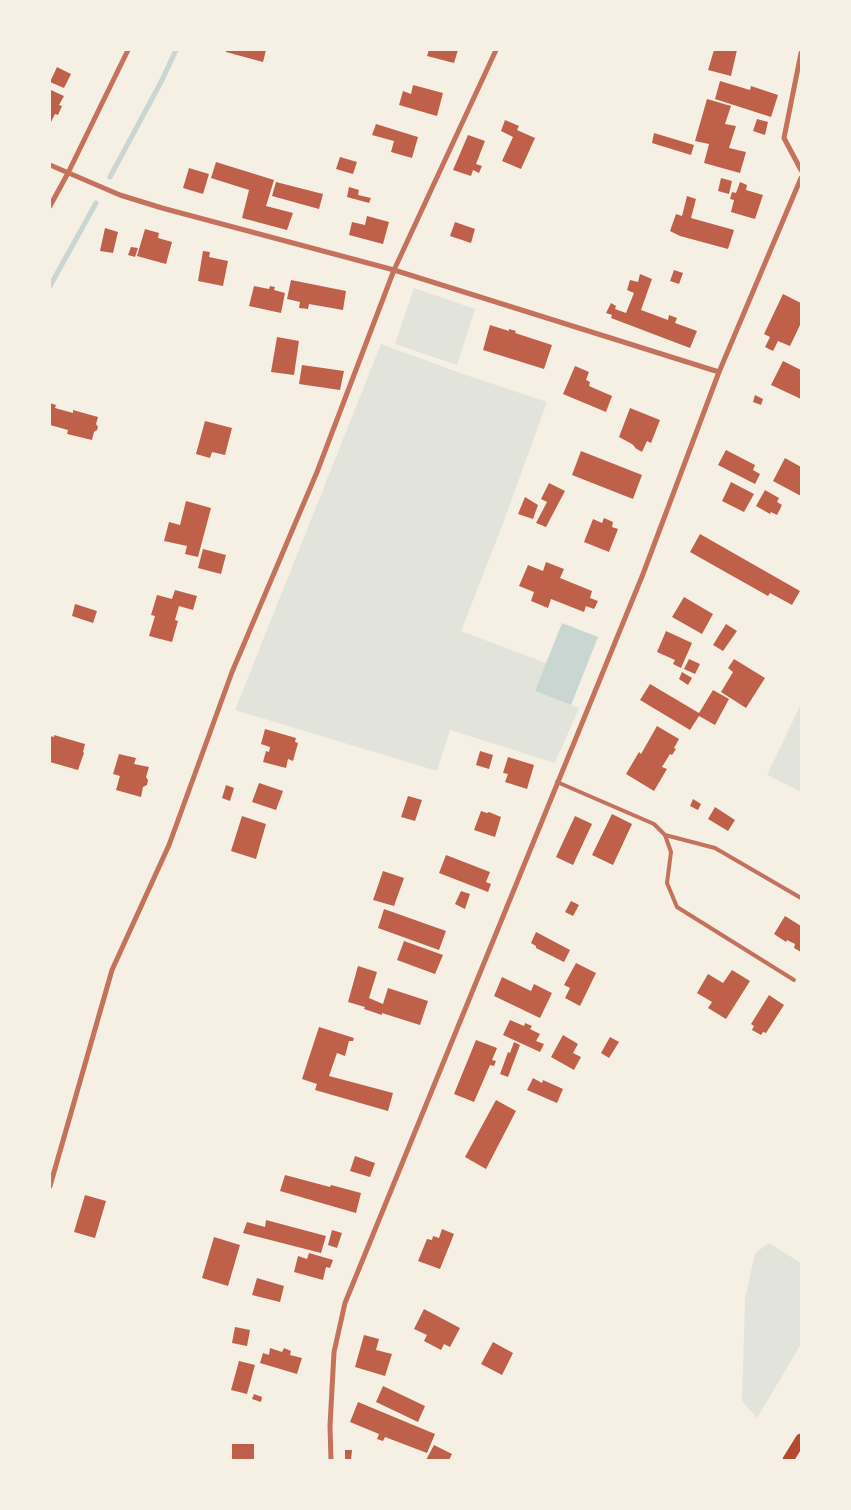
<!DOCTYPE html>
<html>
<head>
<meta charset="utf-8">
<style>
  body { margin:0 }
  #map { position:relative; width:851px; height:1510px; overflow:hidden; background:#f6efe4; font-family:Cabin,sans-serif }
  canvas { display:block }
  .frame { position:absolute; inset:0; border:51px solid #f6efe4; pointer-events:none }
</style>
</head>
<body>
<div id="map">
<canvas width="851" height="1510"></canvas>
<div class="frame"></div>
</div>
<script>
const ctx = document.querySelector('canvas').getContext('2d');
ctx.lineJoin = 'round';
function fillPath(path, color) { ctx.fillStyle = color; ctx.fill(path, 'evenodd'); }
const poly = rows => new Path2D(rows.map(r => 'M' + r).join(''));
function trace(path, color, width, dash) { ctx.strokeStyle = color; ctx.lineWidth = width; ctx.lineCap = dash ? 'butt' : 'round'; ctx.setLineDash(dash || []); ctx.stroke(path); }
const green = poly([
  [414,288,475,309,457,365,395,344],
  [381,344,463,374,547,402,504,521,461,631,546,663,535,691,579,708,555,763,450,730,437,771,235,710],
  [801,704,801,792,767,775],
  [769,1243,801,1263,801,1344,757,1418,742,1401,745,1300,755,1253]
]);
const water = poly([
  [562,623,598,637,571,705,535,691]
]);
const stream = poly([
  [110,177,161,82,176,50],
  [50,286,96,203]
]);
const building = poly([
  [226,50,266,50,263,62,226,52],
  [429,50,458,50,454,63,427,56],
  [714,50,737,50,731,76,708,70],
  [57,67,71,74,64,88,50,82],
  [720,81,750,90,751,86,778,95,771,117,715,99],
  [413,85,443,93,437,116,399,105,403,91,411,94],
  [51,90,64,96,59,105,62,106,58,115,55,114,50,124],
  [707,99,731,106,725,124,736,126,729,148,746,152,740,173,704,163,709,144,695,141],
  [757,119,768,122,765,135,753,131],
  [505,120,519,126,517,130,535,138,521,169,502,161,513,137,501,131],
  [376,124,418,137,412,158,391,152,394,141,372,135],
  [654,133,694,145,691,155,652,143],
  [468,135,485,141,476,164,482,166,479,173,473,170,471,176,453,170],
  [340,157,357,162,353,174,336,169],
  [216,162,274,180,266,206,293,213,287,230,242,218,249,190,211,178],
  [189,168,209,174,203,194,183,188],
  [721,178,732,181,729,194,718,191],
  [276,182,323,194,319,209,272,196],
  [740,182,747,185,746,190,763,195,755,219,731,212,734,200,730,199,732,192,736,193],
  [349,187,359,190,358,195,371,198,369,203,347,197],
  [687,196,696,199,691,218,734,230,728,249,680,236,670,231,676,214,682,216],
  [367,216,389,222,383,244,349,235,352,222,365,225],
  [455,222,475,229,471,243,450,236],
  [105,228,118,232,113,253,100,251],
  [145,229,159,233,158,238,172,242,166,264,137,256],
  [131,247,138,248,135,257,128,255],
  [203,251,210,252,209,257,228,261,223,286,198,281],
  [674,270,683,273,679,284,670,281],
  [640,274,652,279,641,310,668,320,669,315,677,318,675,323,697,331,690,348,611,318,612,315,606,313,611,303,616,306,615,309,626,313,634,293,627,290,630,280,638,282],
  [291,280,346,291,343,310,309,304,308,309,299,308,300,302,287,299],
  [254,286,269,289,270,286,275,287,274,290,285,293,281,313,249,306],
  [783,294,801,303,801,323,790,346,778,341,773,351,765,347,770,337,764,334],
  [490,325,509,331,509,329,516,331,515,333,552,345,544,369,483,350],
  [277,337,299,341,294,375,271,372],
  [783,361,801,370,801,399,771,385],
  [302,365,344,371,340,390,299,384],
  [575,366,589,372,586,380,590,382,589,386,612,396,606,412,563,394],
  [755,395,763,399,761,405,753,402],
  [50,403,56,405,55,408,73,413,73,410,98,417,96,424,98,427,97,430,94,432,92,440,67,434,68,430,50,425],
  [630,408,660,420,651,443,647,441,642,452,635,448,635,447,632,444,619,437],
  [205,421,232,428,225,455,212,452,210,458,196,454],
  [726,450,755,465,753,470,760,474,755,484,718,465],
  [581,451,642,475,633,499,572,475],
  [785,458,801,467,801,496,773,481],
  [731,482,754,494,744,512,722,501],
  [549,483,565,491,546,527,536,523,547,502,541,499],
  [765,490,779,498,777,502,782,505,777,515,771,512,770,514,756,506],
  [525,497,538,505,533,519,518,514],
  [186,501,211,508,198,557,185,554,187,546,164,541,169,522,180,525],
  [604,518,613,522,612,527,618,529,609,552,584,542,593,519,602,523],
  [700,534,800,591,792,605,770,593,768,596,690,552],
  [203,549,226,555,221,574,198,568],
  [546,562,564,569,560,578,592,591,590,598,598,601,594,609,586,606,584,612,551,599,548,608,531,601,534,592,519,586,528,565,543,571],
  [175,590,197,596,193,610,179,606,175,620,178,621,172,642,149,636,155,616,151,615,157,595,172,599],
  [684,597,713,614,702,634,672,617],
  [75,604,97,611,93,623,72,616],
  [726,624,737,631,723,651,713,645],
  [666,631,692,643,681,668,673,664,675,660,657,652],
  [689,659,700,664,695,674,684,669],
  [734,659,765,678,746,708,721,692,733,672,728,668],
  [682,672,692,678,688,685,679,679],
  [650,684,699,713,713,690,729,699,715,725,699,716,690,730,640,700],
  [657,726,679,739,674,748,676,749,672,755,670,754,662,767,667,769,654,791,626,774,639,752,641,754],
  [265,729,296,738,295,742,298,743,293,761,288,759,286,768,263,762,266,751,269,752,270,747,261,744],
  [54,735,85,744,83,752,84,753,78,770,50,762,50,736,54,737],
  [480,751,493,755,489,769,476,765],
  [119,754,136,758,134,764,149,767,146,777,148,780,147,785,143,787,141,797,116,790,120,776,113,774],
  [508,757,534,765,527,789,505,782,508,774,503,773],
  [259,783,283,791,276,810,252,802],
  [226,785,234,788,230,801,222,798],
  [408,796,422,800,415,821,401,817],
  [693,799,701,804,698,810,690,806],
  [715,807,735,820,728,831,708,819],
  [481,811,487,813,489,812,501,817,495,837,474,830],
  [612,814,632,824,613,865,592,855],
  [242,816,266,824,256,859,231,851],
  [575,816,592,824,573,865,556,857],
  [446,855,490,872,486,882,491,884,488,892,439,873],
  [383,871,404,878,394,906,373,900],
  [461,891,470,894,465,909,455,904],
  [571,901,579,905,573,916,565,912],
  [384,909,446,931,439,950,378,928],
  [785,916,801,926,801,952,794,948,795,944,787,940,786,942,774,934],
  [536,932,570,950,564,962,536,948,536,946,531,943],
  [404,941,443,955,435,974,397,960],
  [576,963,596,973,580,1006,565,998,570,988,564,985],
  [358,966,377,972,369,998,383,1004,388,988,428,1001,420,1025,382,1013,382,1015,364,1009,365,1007,348,1002],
  [732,970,750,981,726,1019,708,1008,712,1002,697,993,708,974,723,983],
  [502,977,531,991,534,984,552,993,540,1018,494,996],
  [769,995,784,1005,766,1033,763,1032,761,1035,752,1030,754,1026,751,1024],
  [510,1020,524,1026,525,1023,532,1026,530,1029,540,1034,536,1041,544,1044,540,1052,503,1035],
  [319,1027,354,1038,353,1041,349,1041,345,1056,337,1053,329,1076,393,1093,388,1111,315,1090,317,1084,302,1079],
  [563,1035,578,1044,573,1053,581,1057,574,1070,551,1057],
  [610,1037,619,1042,609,1058,601,1053],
  [476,1040,497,1048,492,1060,496,1061,494,1066,490,1065,474,1102,454,1094],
  [514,1042,520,1045,508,1077,500,1074,508,1052,510,1053],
  [533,1078,542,1083,543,1080,563,1089,557,1103,527,1090],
  [496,1100,516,1111,486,1169,465,1157],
  [355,1156,375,1163,370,1177,350,1171],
  [285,1175,330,1187,331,1185,361,1193,356,1213,280,1191],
  [85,1195,106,1201,95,1238,74,1232],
  [266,1220,326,1236,321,1253,243,1233,247,1222,265,1227],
  [442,1229,454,1234,440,1269,418,1261,427,1239,432,1240,433,1236,439,1238],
  [332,1230,342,1233,337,1248,328,1245],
  [214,1237,240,1245,228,1286,202,1278],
  [309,1253,333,1260,330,1268,326,1267,323,1280,294,1272,298,1256,307,1259],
  [257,1278,284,1286,280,1302,252,1295],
  [424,1309,460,1328,450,1347,444,1344,441,1350,424,1341,427,1335,414,1329],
  [235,1327,250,1330,247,1346,232,1343],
  [364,1335,379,1339,376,1350,392,1354,385,1376,355,1367],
  [493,1342,513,1353,502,1375,481,1364],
  [270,1348,282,1352,284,1348,291,1351,290,1355,302,1358,297,1374,260,1363,263,1353,269,1355],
  [239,1361,255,1365,247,1394,231,1390],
  [383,1386,425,1406,418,1422,376,1402],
  [254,1394,262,1397,261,1402,252,1399],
  [358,1402,435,1434,427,1453,385,1437,383,1441,377,1439,379,1434,350,1422],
  [232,1444,254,1444,254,1460,232,1460],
  [434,1445,452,1454,449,1460,426,1460],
  [345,1450,352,1450,351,1460,345,1460]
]);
const service = poly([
  [557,782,654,824,665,835,671,852,667,883,677,907,794,980],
  [665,835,715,848,801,898]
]);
const minor = poly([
  [801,53,784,138,801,170],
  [50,165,120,195,162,208,394,270,719,372],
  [50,206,68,173,128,50],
  [50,1186,112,970,169,845,232,672,317,472,394,270,496,50],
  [331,1460,330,1426,334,1352,345,1303,643,574,719,372,801,178]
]);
const primary = poly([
  [788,1460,801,1439]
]);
fillPath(green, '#e2e4dc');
fillPath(water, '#c9d6d2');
trace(stream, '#c9d6d2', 5);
fillPath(building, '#bf614a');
trace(service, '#c5725c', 4);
trace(minor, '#c5725c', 5);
trace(primary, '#b5482f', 11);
</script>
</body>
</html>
